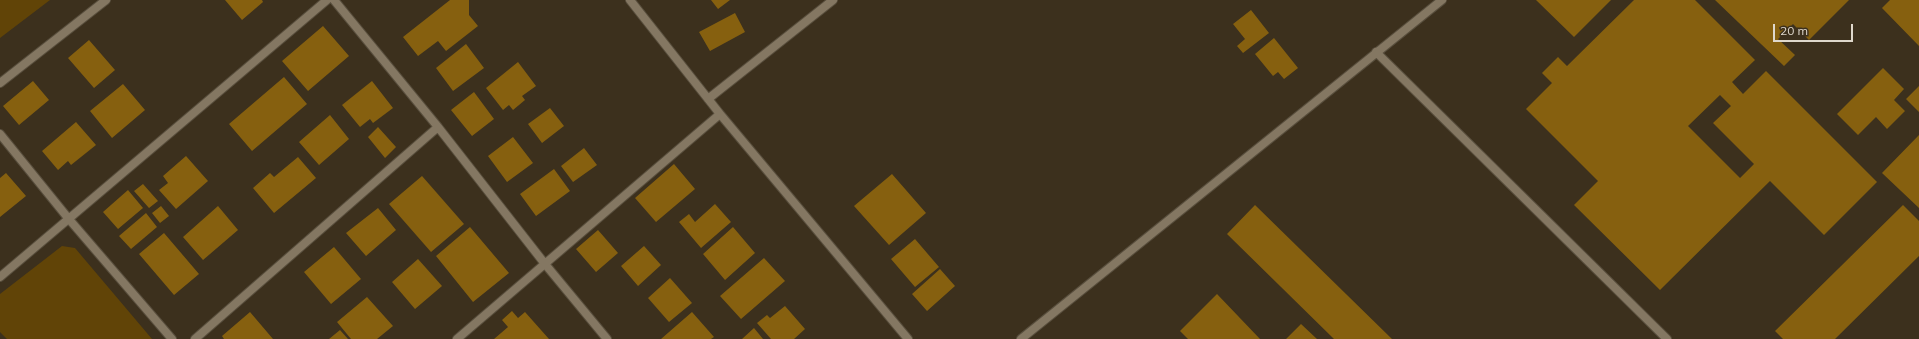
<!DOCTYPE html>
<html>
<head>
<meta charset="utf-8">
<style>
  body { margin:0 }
  #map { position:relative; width:1919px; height:339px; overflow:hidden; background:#3c301d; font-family:Mulish,sans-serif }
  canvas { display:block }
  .scale { position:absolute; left:1773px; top:24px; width:80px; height:18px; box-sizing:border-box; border:2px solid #dfd8cc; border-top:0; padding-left:5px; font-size:12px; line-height:14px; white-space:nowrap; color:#dfd8cc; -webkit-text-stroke:3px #3c301d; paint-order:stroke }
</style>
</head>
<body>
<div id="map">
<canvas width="1919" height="339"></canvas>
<div class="scale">20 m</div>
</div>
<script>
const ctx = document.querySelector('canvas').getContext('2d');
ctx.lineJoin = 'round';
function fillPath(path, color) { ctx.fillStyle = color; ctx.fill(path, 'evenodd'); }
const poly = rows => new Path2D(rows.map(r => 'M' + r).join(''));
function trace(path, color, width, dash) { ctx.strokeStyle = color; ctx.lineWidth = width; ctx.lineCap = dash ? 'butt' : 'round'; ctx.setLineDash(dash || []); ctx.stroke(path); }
const green = poly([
  [0,0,50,0,0,38],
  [62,246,75,248,152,339,7,339,0,332,0,294]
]);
const building = poly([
  [225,0,262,0,263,2,242,20],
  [450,0,469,0,469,15,478,26,446,51,438,41,418,56,403,37],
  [711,0,730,0,718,9],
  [1536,0,1611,0,1574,37],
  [1634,0,1695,0,1755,60,1732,82,1743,94,1766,71,1877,182,1824,235,1770,181,1660,290,1574,205,1598,181,1526,109,1552,83,1542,73,1558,57,1567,66],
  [1720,95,1731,106,1713,123,1754,164,1740,178,1688,126],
  [1715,0,1849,0,1809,40,1793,24,1778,39,1795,55,1784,66],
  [1890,0,1919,0,1919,46,1882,8],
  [1251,10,1269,33,1243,53,1237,46,1245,39,1233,24],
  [735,13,745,32,710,51,699,32],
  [323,26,349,56,308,91,282,61],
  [1274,38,1298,68,1284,79,1278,72,1273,76,1255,54],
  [89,40,115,70,94,88,68,58],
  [466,44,484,68,453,91,436,68],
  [518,62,536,86,522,96,525,100,513,110,509,105,503,110,486,88],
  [1883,68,1904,89,1894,100,1905,111,1887,129,1876,117,1858,135,1837,114],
  [284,77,307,104,252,151,229,124],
  [33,81,49,100,19,125,3,106],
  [372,81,393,108,373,123,370,119,360,127,342,105],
  [123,84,145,110,112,138,90,111],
  [1919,86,1919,112,1906,99],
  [474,92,494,119,472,136,451,110],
  [550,108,564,126,542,143,528,124],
  [330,115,349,139,319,165,299,142],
  [76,122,96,145,71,165,68,161,58,170,42,151],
  [378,127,396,147,385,158,368,137],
  [1919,135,1919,208,1882,173],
  [513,137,533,163,507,182,488,156],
  [584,148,597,165,573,182,561,166],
  [186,156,208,181,176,209,159,190,168,183,163,176],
  [298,157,316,178,274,213,253,188,270,173,274,177],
  [674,164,695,189,656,222,635,198],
  [554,169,570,191,536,216,520,194],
  [6,173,26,196,0,217,0,178],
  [892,174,926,213,889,245,854,206],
  [422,176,464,224,431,252,389,204],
  [143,184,158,201,149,208,134,191],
  [128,190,143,208,118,229,103,212],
  [715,204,731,222,701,248,679,222,689,214,695,222],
  [1255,205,1392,339,1334,339,1227,234],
  [1903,205,1919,221,1919,256,1835,339,1783,339,1775,331],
  [161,206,169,216,160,223,152,213],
  [218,206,238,230,203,260,183,237],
  [378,208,396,230,366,256,346,233],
  [146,213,157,227,131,249,119,236],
  [470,227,509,273,473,302,436,256],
  [733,227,755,253,725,280,703,254],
  [598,230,618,253,596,272,576,249],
  [164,233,199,274,174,295,139,254],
  [915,239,939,267,915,287,891,259],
  [644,246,661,265,638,286,621,266],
  [334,247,361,279,331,304,304,272],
  [764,258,785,281,741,319,720,296],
  [418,259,442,286,415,309,392,282],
  [940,269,955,286,927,311,912,294],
  [670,278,692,303,669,322,648,298],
  [1217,294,1260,339,1188,339,1180,331],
  [367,297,393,326,377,339,351,339,337,322],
  [785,306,805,329,794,339,771,339,757,323,767,315,770,318],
  [512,311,518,318,525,312,549,339,494,339,508,327,502,320],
  [250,312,273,339,224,339,222,336],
  [692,312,714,337,711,339,661,339],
  [1301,324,1317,339,1286,339],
  [754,328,763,339,742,339],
  [340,330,348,339,329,339]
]);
const minor = poly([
  [334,0,438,127,545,264,607,339],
  [630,0,720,114,908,339],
  [1376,52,1667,339],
  [0,83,106,0],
  [708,99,833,0],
  [0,134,68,218,172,339],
  [0,277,327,0],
  [195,339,438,127],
  [457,339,720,114],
  [1021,339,1442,0]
]);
fillPath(green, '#614407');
fillPath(building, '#86600f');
trace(minor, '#584e3d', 10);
trace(minor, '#847762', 8);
</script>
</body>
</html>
